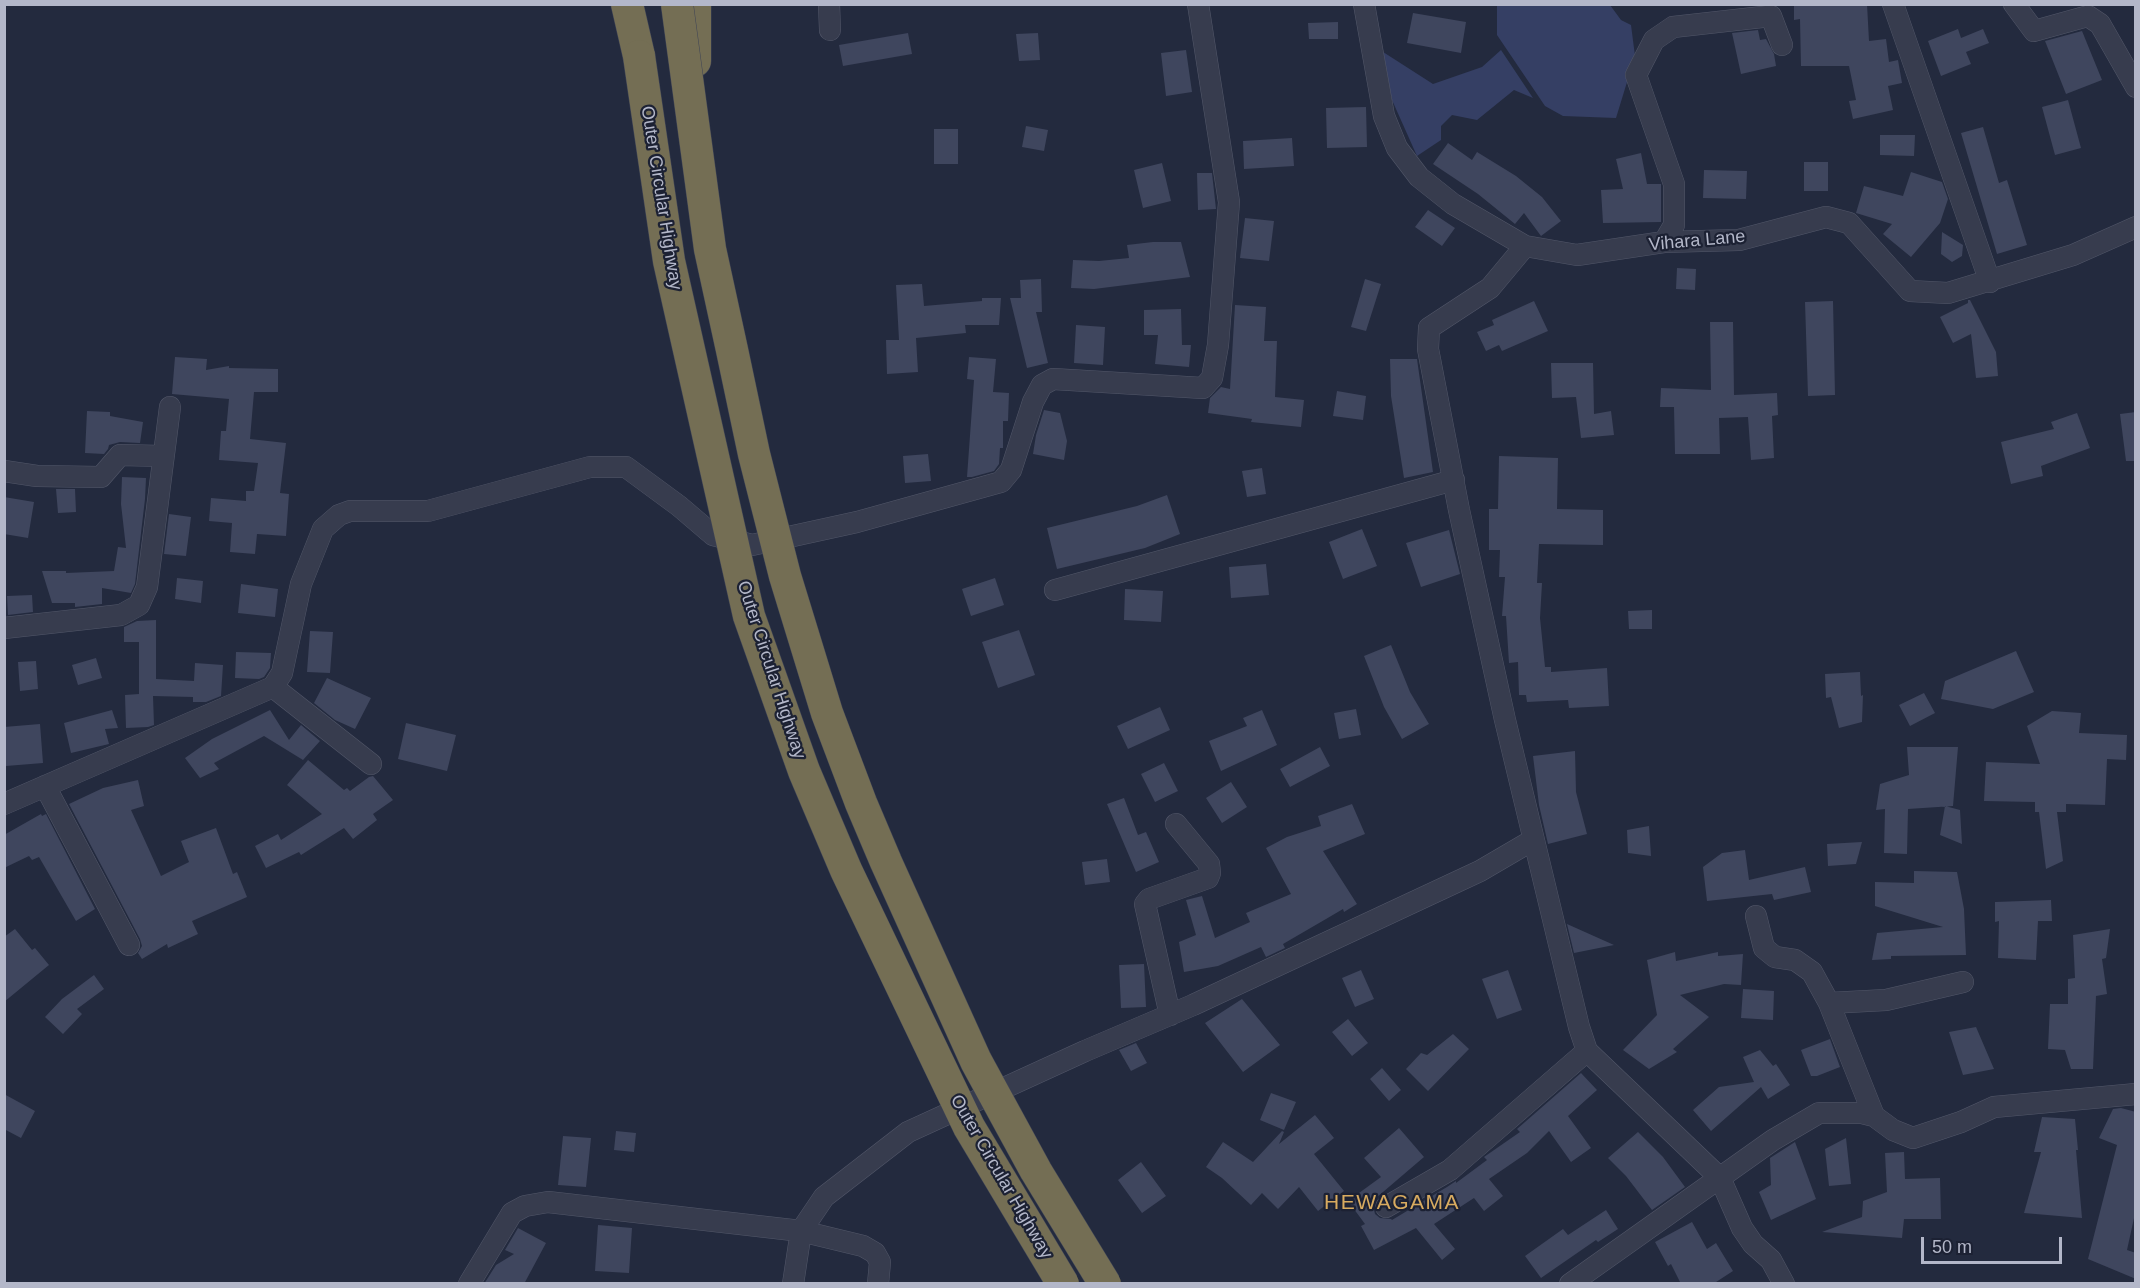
<!DOCTYPE html>
<html>
<head>
<meta charset="utf-8">
<style>
  body { margin:0 }
  #map { position:relative; width:2140px; height:1288px; overflow:hidden; background:#232a3e; font-family:Helvetica,sans-serif }
  canvas { display:block }
  .frame { position:absolute; inset:0; border:6px solid #b3b7c9; pointer-events:none }
  .scale { position:absolute; left:1921px; top:1237px; width:141px; height:27px; box-sizing:border-box; border:3px solid #b3b7c9; border-top:0; padding-left:8px; font-size:18px; line-height:21px; white-space:nowrap; color:#b3b7c9; -webkit-text-stroke:4px #1c2133; paint-order:stroke }
</style>
</head>
<body>
<div id="map">
<canvas width="2140" height="1288"></canvas>
<div class="frame"></div>
<div class="scale">50 m</div>
</div>
<script>
const ctx = document.querySelector('canvas').getContext('2d');
ctx.lineJoin = 'round';
function fillPath(path, color) { ctx.fillStyle = color; ctx.fill(path, 'evenodd'); }
const poly = rows => new Path2D(rows.map(r => 'M' + r).join(''));
function trace(path, color, width, dash) { ctx.strokeStyle = color; ctx.lineWidth = width; ctx.lineCap = dash ? 'butt' : 'round'; ctx.setLineDash(dash || []); ctx.stroke(path); }
function write(font, color, halo, rows, align = 'center') {
  ctx.font = font + ' Helvetica,sans-serif'; ctx.lineWidth = 4.5; ctx.setLineDash([]); ctx.textBaseline = 'middle'; ctx.strokeStyle = halo; ctx.fillStyle = color; for (const [text, x, y, turn = 0] of rows) {
    ctx.save(); ctx.translate(x, y); ctx.rotate((+turn || 0) * Math.PI / 180); ctx.textAlign = isNaN(turn) ? turn : align; if (halo) ctx.strokeText(text, 0, 0); ctx.fillText(text, 0, 0); ctx.restore();
  }
}
const water = poly([
  [1497,5,1610,5,1621,20,1631,25,1635,56,1616,118,1563,116,1545,106,1497,35],
  [1380,50,1433,84,1482,67,1501,50,1533,98,1514,90,1477,120,1452,115,1441,126,1441,140,1417,156,1392,100]
]);
const building = poly([
  [1794,4,1867,4,1869,41,1886,39,1889,62,1898,60,1902,83,1888,86,1893,110,1853,119,1849,101,1856,100,1849,66,1801,66,1800,19,1794,20],
  [1413,13,1466,22,1461,53,1407,43],
  [1338,22,1338,39,1309,39,1308,23],
  [1958,29,1961,38,1983,29,1989,43,1966,52,1971,64,1941,76,1928,41],
  [1758,30,1760,40,1766,39,1774,54,1776,66,1741,74,1732,33],
  [2082,31,2102,80,2066,94,2045,41],
  [908,33,912,54,843,66,839,45],
  [1038,33,1040,60,1019,61,1016,34],
  [1186,50,1192,92,1166,96,1161,53],
  [2068,100,2081,148,2055,155,2042,107],
  [1366,107,1367,147,1327,148,1326,108],
  [1026,126,1048,130,1044,151,1022,147],
  [1983,127,1999,183,2007,180,2027,245,1997,254,1961,133],
  [934,129,958,129,958,164,934,164],
  [1880,135,1915,135,1914,156,1880,155],
  [1292,138,1294,166,1244,169,1243,141],
  [1448,143,1472,160,1477,152,1516,176,1542,197,1561,221,1541,236,1524,213,1515,224,1478,194,1433,164],
  [1641,153,1647,184,1661,184,1661,222,1603,223,1601,190,1623,189,1616,159],
  [1804,162,1828,162,1828,191,1804,191],
  [1162,163,1171,201,1143,208,1134,170],
  [1704,170,1747,171,1746,199,1703,198],
  [1911,172,1942,182,1948,199,1940,223,1911,257,1883,234,1892,224,1856,213,1864,186,1903,196],
  [1197,173,1212,173,1216,209,1198,210],
  [1428,210,1455,228,1442,246,1415,227],
  [1245,218,1274,221,1269,261,1240,258],
  [1942,232,1963,245,1962,256,1952,262,1941,254],
  [1153,242,1181,242,1190,277,1094,289,1071,288,1073,260,1099,261,1129,258,1127,245],
  [1677,268,1696,269,1695,290,1676,289],
  [1041,279,1042,312,1036,312,1048,363,1027,368,1010,298,1021,298,1020,280],
  [1365,279,1381,284,1366,331,1351,327],
  [922,284,924,306,982,301,982,298,1001,298,999,325,965,325,966,333,916,338,918,372,887,374,886,340,899,340,896,285],
  [1968,300,1970,300,1996,352,1998,376,1976,378,1971,334,1953,343,1940,317,1968,303],
  [1534,301,1548,331,1502,351,1499,345,1486,351,1477,332,1494,325,1492,320],
  [1833,301,1835,395,1808,396,1805,302],
  [1235,305,1266,307,1264,341,1277,341,1275,397,1304,400,1301,427,1251,422,1252,419,1208,413,1210,398,1221,387,1230,389],
  [1181,309,1182,345,1191,345,1189,367,1155,364,1158,335,1144,335,1144,310],
  [1710,322,1733,322,1734,395,1777,393,1778,415,1772,416,1774,458,1751,460,1748,417,1719,418,1720,454,1675,454,1674,407,1660,407,1661,388,1711,390],
  [1076,325,1105,327,1103,365,1074,363],
  [175,357,207,359,206,370,229,366,229,368,278,369,278,392,254,392,250,439,286,443,280,493,289,494,286,536,257,534,255,554,230,552,232,523,209,521,211,498,246,501,246,491,254,491,258,463,219,460,221,431,226,431,229,399,172,394],
  [969,357,996,359,993,392,1009,393,1008,421,1003,421,1003,448,1000,448,999,464,994,471,972,477,967,477,974,380,967,379],
  [1390,359,1417,359,1433,472,1404,478,1391,396],
  [1551,363,1593,363,1594,414,1611,411,1614,435,1581,438,1576,397,1552,398],
  [1337,391,1366,396,1363,420,1333,416],
  [1044,410,1060,413,1067,441,1064,460,1033,454,1036,435],
  [87,411,110,412,110,416,143,422,140,443,120,442,109,445,108,449,104,454,85,453],
  [2136,412,2136,461,2126,461,2120,414],
  [2077,413,2090,448,2041,466,2043,476,2011,484,2001,442,2054,429,2051,422],
  [928,454,931,481,905,483,903,456],
  [1499,456,1558,458,1557,509,1603,510,1603,545,1539,544,1537,583,1542,583,1540,618,1545,667,1551,667,1551,672,1607,668,1609,706,1569,708,1568,700,1527,702,1526,695,1519,695,1518,662,1509,663,1506,616,1502,616,1505,577,1499,577,1500,550,1489,550,1489,509,1498,509],
  [1262,468,1266,494,1247,497,1242,471],
  [122,477,146,478,145,499,135,584,131,593,102,588,102,604,75,607,75,603,52,603,42,571,66,571,66,573,114,571,118,547,126,548,121,504],
  [56,489,75,489,76,512,58,513],
  [1167,495,1180,534,1145,548,1057,569,1047,528,1137,506],
  [4,497,34,502,28,538,4,534],
  [169,514,191,517,186,556,164,554],
  [1362,529,1377,566,1343,579,1329,542],
  [1449,530,1460,574,1421,587,1406,543],
  [1266,564,1269,595,1231,598,1229,567],
  [177,578,203,581,201,603,175,599],
  [995,578,1004,605,971,616,962,589],
  [241,584,278,589,275,617,238,613],
  [1125,589,1163,591,1161,622,1124,620],
  [32,595,33,612,8,615,7,596],
  [1652,610,1652,629,1629,629,1628,611],
  [156,620,156,679,194,681,195,663,223,665,221,696,206,702,193,702,193,697,153,696,154,725,148,727,126,728,125,695,139,694,139,642,124,642,124,627,137,621],
  [1019,630,1035,675,998,688,982,642],
  [310,631,333,632,330,673,307,672],
  [1391,645,1410,692,1429,724,1402,739,1384,707,1364,656],
  [2016,651,2034,692,1993,709,1941,699,1945,681],
  [236,652,271,653,270,668,264,677,259,679,235,678],
  [96,658,102,678,78,685,72,665],
  [36,661,38,689,20,691,18,662],
  [1860,672,1861,696,1863,695,1862,722,1839,728,1831,697,1826,698,1825,674],
  [327,678,371,698,355,729,335,720,314,703],
  [1924,693,1935,713,1910,726,1899,705],
  [1160,707,1170,730,1128,749,1117,726],
  [1356,709,1361,735,1339,739,1334,713],
  [112,710,118,728,105,729,109,744,71,753,64,723],
  [270,710,289,740,301,725,320,741,303,760,264,736,214,763,219,769,200,778,185,758,212,739],
  [1262,710,1277,745,1221,771,1209,741,1247,726,1243,718],
  [2052,711,2081,713,2079,733,2127,735,2126,760,2107,759,2105,805,2066,804,2066,812,2057,812,2063,861,2046,869,2039,812,2035,812,2035,802,1984,801,1986,762,2040,764,2027,726],
  [406,723,456,735,447,771,398,759],
  [40,724,43,763,6,766,4,727],
  [1320,747,1330,766,1290,787,1280,769],
  [1907,747,1958,747,1953,806,1908,809,1907,854,1884,853,1885,809,1876,810,1880,784,1909,775],
  [1575,751,1576,792,1587,834,1548,844,1539,805,1533,756],
  [308,760,344,790,347,788,350,791,369,777,373,776,393,800,373,814,377,820,353,839,344,828,301,855,299,852,266,868,255,846,278,834,281,840,322,814,287,785],
  [1164,763,1178,791,1155,802,1141,774],
  [138,780,144,806,131,810,161,876,189,862,181,841,216,828,233,874,237,872,247,897,192,921,198,934,168,948,167,944,142,959,138,953,142,946,140,939,69,804,103,788],
  [1231,782,1247,807,1222,823,1206,798],
  [1124,798,1138,835,1146,832,1159,862,1136,872,1107,804],
  [1352,804,1365,834,1323,851,1357,904,1344,912,1343,909,1326,919,1283,944,1285,948,1266,957,1261,947,1218,966,1184,972,1179,942,1196,935,1186,900,1202,896,1215,938,1250,922,1246,913,1291,894,1266,848,1287,837,1321,826,1318,816],
  [1945,806,1960,810,1962,844,1940,835],
  [41,814,42,816,46,814,95,909,76,921,39,857,32,860,29,856,4,868,4,835],
  [1649,826,1651,856,1628,853,1627,830],
  [1862,842,1856,864,1828,866,1827,844],
  [1745,850,1749,880,1805,867,1811,892,1774,900,1772,894,1707,901,1703,867,1722,853],
  [1107,859,1110,882,1085,885,1082,862],
  [1914,871,1957,872,1964,909,1966,955,1891,956,1891,959,1872,960,1877,933,1943,927,1875,906,1875,882,1914,883],
  [2051,900,2052,921,2038,921,2036,960,1998,958,1999,921,1995,922,1995,902],
  [1567,924,1614,945,1574,953],
  [15,929,32,950,35,948,49,965,4,1002,4,937],
  [2110,929,2106,958,2102,959,2107,994,2096,996,2093,1069,2071,1069,2065,1050,2048,1049,2050,1004,2068,1004,2068,979,2075,978,2073,935],
  [1675,952,1676,961,1718,952,1718,956,1743,954,1741,985,1724,984,1680,995,1709,1017,1673,1049,1677,1052,1649,1069,1623,1050,1657,1015,1647,960],
  [1144,964,1146,1007,1121,1008,1119,965],
  [1361,970,1374,999,1355,1007,1342,978],
  [1508,970,1522,1010,1497,1019,1482,979],
  [94,975,104,989,77,1009,82,1014,63,1034,45,1017,62,999],
  [1743,989,1774,991,1773,1020,1741,1018],
  [1242,999,1280,1045,1243,1072,1205,1023],
  [1348,1019,1368,1043,1352,1056,1332,1032],
  [1976,1027,1994,1069,1963,1075,1949,1032],
  [1453,1034,1469,1049,1428,1091,1406,1069,1421,1053,1427,1055],
  [1830,1039,1840,1067,1817,1076,1811,1076,1801,1050],
  [1136,1043,1147,1063,1131,1071,1119,1050],
  [1760,1050,1773,1066,1776,1064,1790,1085,1768,1099,1761,1087,1711,1131,1693,1110,1719,1087,1754,1082,1743,1057],
  [1382,1068,1401,1090,1389,1101,1370,1079],
  [1581,1073,1597,1090,1568,1116,1591,1148,1571,1162,1549,1131,1527,1153,1489,1179,1503,1196,1484,1211,1474,1198,1434,1224,1455,1249,1442,1260,1416,1228,1374,1250,1361,1226,1365,1224,1348,1201,1381,1177,1364,1158,1399,1128,1424,1157,1376,1198,1373,1206,1375,1214,1380,1218,1391,1219,1392,1220,1447,1187,1456,1181,1456,1183,1487,1160,1484,1157,1520,1132,1517,1129],
  [1271,1093,1296,1102,1284,1130,1260,1120],
  [4,1094,35,1111,21,1138,4,1129],
  [2121,1108,2136,1112,2136,1209,2127,1250,2136,1253,2136,1279,2088,1259,2117,1145,2099,1138,2113,1109],
  [1315,1115,1334,1138,1314,1154,1344,1191,1318,1211,1299,1187,1278,1209,1262,1193,1251,1205,1222,1178,1206,1167,1223,1142,1253,1162,1282,1131,1284,1132,1279,1144],
  [2042,1117,2075,1119,2078,1150,2076,1150,2082,1218,2024,1213,2041,1152,2034,1152],
  [616,1131,636,1133,634,1152,614,1150],
  [1638,1132,1663,1157,1685,1187,1652,1210,1626,1176,1608,1158],
  [563,1136,591,1138,586,1187,558,1185],
  [1846,1138,1851,1184,1829,1186,1825,1149],
  [1795,1142,1816,1199,1771,1220,1759,1192,1771,1185,1770,1158],
  [1904,1152,1905,1179,1940,1178,1941,1219,1904,1219,1902,1238,1822,1232,1862,1217,1863,1201,1887,1192,1885,1153],
  [1141,1162,1166,1196,1142,1213,1118,1180],
  [1606,1210,1618,1229,1598,1242,1596,1240,1541,1278,1525,1256,1563,1229,1568,1235],
  [1692,1222,1707,1249,1716,1243,1733,1271,1713,1284,1681,1284,1671,1264,1668,1266,1655,1242],
  [598,1225,632,1228,629,1273,595,1271],
  [518,1228,546,1243,524,1284,484,1284,496,1265,514,1254,505,1250]
]);
const minor = poly([
  [829,4,830,30],
  [1364,4,1384,116,1397,148,1419,177,1453,204,1525,246,1577,255,1664,242,1739,240,1826,217,1849,223,1910,291,1948,293,2073,255,2136,227],
  [1893,4,1990,282],
  [2014,4,2034,31,2088,16,2100,24,2136,87],
  [1664,242,1674,225,1674,184,1636,75,1654,40,1673,27,1771,16,1782,45],
  [1525,246,1490,288,1429,328,1428,349,1459,510,1505,720,1579,1027,1587,1051,1720,1178,1742,1228,1753,1244,1771,1260,1784,1284],
  [4,471,37,476,101,477,120,455,163,456],
  [1055,590,1454,480],
  [4,628,121,615,139,605,147,587,170,407],
  [273,687,371,764],
  [45,786,129,945],
  [4,804,273,687,282,673,301,584,323,529,339,515,350,511,428,511,590,467,626,467,679,506,713,535,752,545,857,522,1001,482,1011,470,1033,402,1042,385,1053,379,1203,388,1212,378,1218,345,1229,202,1198,4],
  [1756,916,1764,948,1775,957,1795,960,1812,972,1829,1003,1874,1116],
  [1829,1003,1886,1000,1963,982],
  [1170,1015,1145,904,1149,899,1208,878,1210,873,1209,864,1176,824],
  [1386,1207,1450,1170,1587,1051],
  [469,1284,512,1213,525,1206,548,1202,801,1231,863,1246,875,1253,880,1262,878,1284],
  [793,1284,801,1231,824,1197,908,1132,1085,1051,1193,1005,1480,871,1533,840],
  [1570,1284,1773,1140,1819,1113,1862,1113,1874,1116,1893,1130,1913,1138,1961,1122,1994,1107,2136,1094]
]);
const highway = poly([
  [627,4,639,56],
  [695,4,695,61]
]);
const highwayBridge = poly([
  [677,4,710,249,732,350,754,454,785,576,827,713,861,803,886,862,976,1061,1036,1171,1105,1284],
  [639,56,669,261,749,616,804,771,846,870,969,1127,1063,1284]
]);
const streetNames = [
  ["Outer Circular Highway",661,198,81],
  ["Vihara Lane",1697,241,-5],
  ["Outer Circular Highway",771,670,72],
  ["Outer Circular Highway",1001,1177,60]
];
const quarterNames = [
  ["HEWAGAMA",1392,1203]
];
fillPath(water, '#353f64');
fillPath(building, '#3f465e');
trace(minor, '#525769', 22);
trace(highway, '#3f4456', 33);
trace(minor, '#373c4e', 21);
trace(highway, '#746e54', 32);
trace(highwayBridge, '#3f4456', 33, []);
trace(highwayBridge, '#746e54', 32);
write('18px', '#b3b7c9', '#1c2133', streetNames);
ctx.letterSpacing = '1.5px';
write('21px', '#d8ab60', '#1c2133', quarterNames);
ctx.letterSpacing = '0px';
</script>
</body>
</html>
